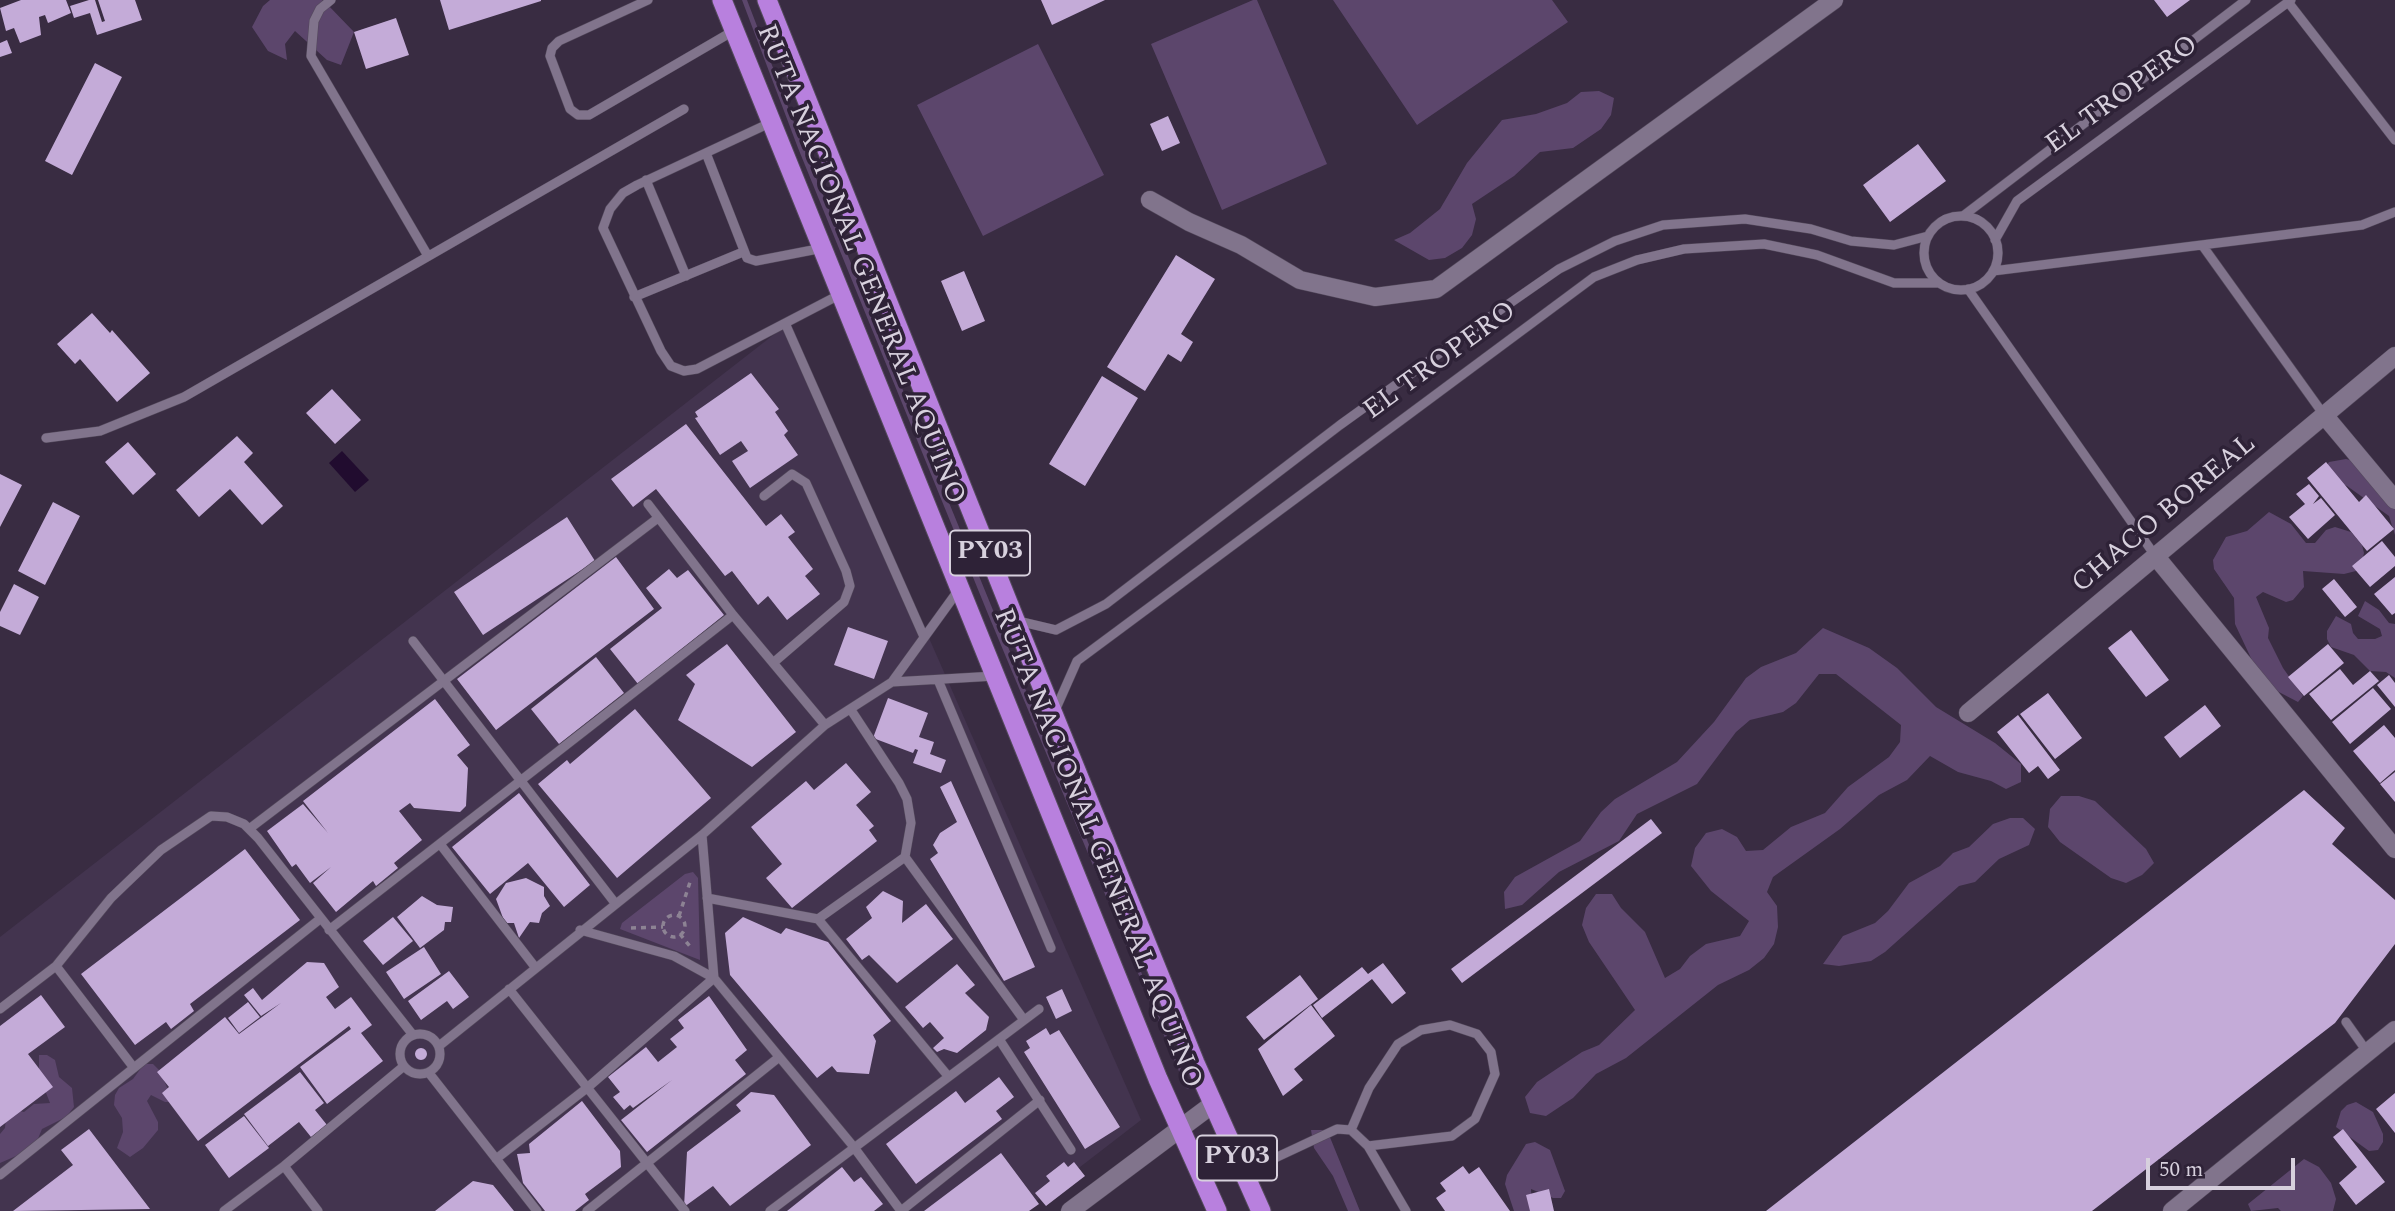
<!DOCTYPE html>
<html>
<head>
<meta charset="utf-8">
<style>
  body { margin:0 }
  #map { position:relative; width:2395px; height:1211px; overflow:hidden; background:#392c42; font-family:Spectral,serif }
  canvas { display:block }
  .scale { position:absolute; left:2146px; top:1158px; width:149px; height:32px; box-sizing:border-box; border:4px solid #d7d0dd; border-top:0; padding-left:9px; font-size:21px; line-height:24px; white-space:nowrap; color:#d7d0dd; -webkit-text-stroke:5px #2e2237; paint-order:stroke }
</style>
</head>
<body>
<div id="map">
<canvas width="2395" height="1211"></canvas>
<div class="scale">50 m</div>
</div>
<script>
const ctx = document.querySelector('canvas').getContext('2d');
ctx.lineJoin = 'round';
function fillPath(path, color) { ctx.fillStyle = color; ctx.fill(path, 'evenodd'); }
const poly = rows => new Path2D(rows.map(r => 'M' + r).join(''));
function trace(path, color, width, dash) { ctx.strokeStyle = color; ctx.lineWidth = width; ctx.lineCap = dash ? 'butt' : 'round'; ctx.setLineDash(dash || []); ctx.stroke(path); }
function write(font, color, halo, rows, align = 'center') {
  ctx.font = font + ' Spectral,serif'; ctx.lineWidth = 7; ctx.setLineDash([]); ctx.textBaseline = 'middle'; ctx.strokeStyle = halo; ctx.fillStyle = color; for (const [text, x, y, turn = 0] of rows) {
    ctx.save(); ctx.translate(x, y); ctx.rotate((+turn || 0) * Math.PI / 180); ctx.textAlign = isNaN(turn) ? turn : align; if (halo) ctx.strokeText(text, 0, 0); ctx.fillText(text, 0, 0); ctx.restore();
  }
}
const built = poly([
  [790,322,1141,1120,1023,1211,0,1211,0,937]
]);
const green = poly([
  [270,0,322,0,326,3,354,32,341,65,327,60,295,31,285,44,287,60,268,51,252,27,263,6],
  [742,0,747,0,803,146,1189,1089,1186,1088,988,614,798,148],
  [1253,0,1257,0,1327,164,1222,210,1151,44],
  [1333,0,1552,0,1568,22,1417,125],
  [1038,44,1104,175,983,236,917,105],
  [1599,91,1614,98,1611,115,1601,129,1573,148,1540,152,1514,176,1472,204,1476,219,1472,235,1462,248,1445,258,1429,260,1394,240,1410,233,1440,209,1467,163,1502,120,1536,114,1567,103,1581,92],
  [2346,459,2354,461,2395,504,2395,535,2389,516,2347,486,2326,477,2324,469,2329,462],
  [2269,512,2291,524,2306,543,2315,543,2326,530,2335,527,2351,532,2362,545,2364,553,2360,570,2344,574,2303,571,2304,587,2293,600,2286,602,2263,592,2256,597,2269,628,2268,638,2283,668,2303,696,2298,702,2275,690,2257,671,2235,624,2234,598,2214,569,2213,560,2226,537,2247,531],
  [2365,601,2379,610,2389,623,2395,624,2395,678,2386,672,2370,671,2354,655,2331,647,2327,639,2327,631,2336,616,2351,624,2353,633,2358,639,2375,639,2382,636,2380,629,2358,616],
  [1823,628,1869,648,1897,668,1936,707,1995,743,2021,764,2021,782,2006,789,1991,781,1958,772,1930,756,1907,780,1879,795,1840,829,1773,877,1767,892,1777,906,1778,927,1774,944,1764,958,1749,970,1718,985,1626,1058,1596,1074,1573,1098,1546,1116,1530,1113,1525,1097,1537,1082,1582,1052,1599,1045,1635,1010,1589,942,1582,925,1586,908,1596,894,1612,894,1621,908,1645,932,1665,978,1680,969,1690,956,1706,944,1740,936,1749,921,1711,891,1691,866,1695,848,1706,833,1722,829,1737,837,1746,851,1763,850,1791,827,1825,813,1848,787,1889,757,1900,742,1901,725,1836,674,1819,674,1796,703,1783,712,1750,720,1736,732,1697,784,1637,814,1619,841,1559,872,1522,905,1505,909,1504,892,1515,877,1580,841,1601,812,1615,799,1677,762,1714,722,1746,678,1761,667,1796,653],
  [2061,796,2079,796,2095,801,2146,849,2154,863,2142,875,2126,883,2111,878,2060,842,2048,827,2050,809],
  [2010,818,2023,818,2035,829,2029,845,1999,859,1975,882,1959,886,1885,952,1871,961,1839,966,1823,964,1843,936,1875,923,1888,911,1909,883,1940,866,1953,853,1969,847,1993,824],
  [693,872,698,878,700,960,620,929,622,923,685,874],
  [39,1055,47,1055,55,1060,59,1077,72,1088,74,1107,66,1117,42,1129,37,1141,23,1153,0,1163,0,1134,5,1128,6,1116,16,1110,24,1112,34,1104,50,1103,39,1075],
  [144,1064,153,1064,159,1070,174,1102,165,1102,151,1095,147,1101,158,1122,158,1130,143,1148,130,1157,117,1148,123,1132,122,1118,114,1105,115,1095,119,1088,133,1079],
  [2356,1102,2373,1112,2383,1134,2383,1142,2378,1150,2369,1151,2336,1127,2341,1111,2347,1105],
  [1311,1130,1327,1130,1360,1211,1348,1211,1333,1176,1314,1148],
  [1535,1142,1550,1150,1565,1191,1561,1198,1553,1198,1531,1189,1532,1211,1514,1211,1505,1184,1507,1175,1526,1144],
  [2304,1159,2319,1167,2331,1183,2336,1199,2333,1211,2281,1211,2278,1208,2251,1211,2248,1204]
]);
const water = poly([
  [342,451,369,480,355,492,329,463]
]);
const building = poly([
  [21,0,66,0,71,13,48,23,45,15,39,17,41,35,20,43,14,28,6,31,0,8],
  [89,0,95,0,102,22,105,21,98,0,135,0,142,20,97,35,90,13,74,18,70,6],
  [440,0,541,0,541,1,449,30],
  [1041,0,1105,0,1052,25],
  [2154,0,2190,0,2167,17],
  [396,18,409,55,366,69,354,32],
  [7,40,12,53,0,57,0,43],
  [95,63,122,77,72,175,45,161],
  [1168,116,1180,143,1162,151,1150,124],
  [1918,144,1946,181,1890,222,1863,185],
  [1176,255,1215,279,1181,334,1193,342,1181,362,1168,354,1145,391,1107,367],
  [964,271,985,321,962,331,941,281],
  [92,313,110,333,112,330,150,373,117,402,80,359,75,364,57,344],
  [751,373,779,409,775,412,788,431,784,435,798,455,750,488,732,461,748,451,741,441,720,455,695,418,698,417,695,412],
  [1102,376,1138,398,1085,486,1049,464],
  [332,389,361,420,335,444,306,413],
  [686,424,766,526,781,514,795,532,788,537,813,569,805,576,820,594,787,620,768,596,758,605,732,571,725,576,656,489,633,507,611,479],
  [237,436,253,453,244,462,283,506,262,525,230,489,199,517,176,490],
  [128,442,156,474,133,495,105,462],
  [2326,462,2359,502,2366,495,2394,529,2367,551,2307,478],
  [0,474,22,485,0,527],
  [2309,484,2319,496,2313,504,2321,498,2335,515,2308,539,2289,517,2305,504,2296,494],
  [53,502,80,516,45,585,18,571],
  [567,517,595,561,483,635,454,592],
  [2382,541,2395,557,2395,566,2370,587,2352,566],
  [616,557,654,609,496,730,457,679],
  [669,569,677,578,688,570,724,615,638,684,610,649,662,608,646,588],
  [2395,577,2395,613,2392,615,2374,594],
  [2334,579,2357,607,2345,617,2322,589],
  [14,584,39,597,20,635,0,626,0,612],
  [848,627,888,641,874,679,834,665],
  [2131,630,2169,680,2146,697,2108,648],
  [727,644,796,732,752,767,678,720,695,684,686,675],
  [2328,644,2344,663,2304,696,2288,677],
  [596,657,624,693,559,744,531,709],
  [2340,669,2353,685,2370,671,2379,681,2331,720,2309,694],
  [2389,675,2395,683,2395,707,2377,685],
  [2373,688,2391,709,2350,744,2332,722],
  [2048,693,2082,738,2055,759,2020,714],
  [888,698,928,713,919,737,934,742,930,754,946,760,941,773,913,763,918,750,915,749,913,753,873,738],
  [435,699,470,745,457,755,468,768,466,806,460,812,414,808,410,803,399,811,422,840,394,863,398,868,376,886,373,881,336,912,313,883,331,867,310,883,296,864,292,867,267,831,303,804,328,833,303,801],
  [2205,705,2221,726,2180,758,2164,737],
  [635,709,711,798,617,878,538,784,567,760,570,764],
  [2018,715,2060,770,2048,779,2038,766,2029,773,1997,732],
  [2384,725,2395,738,2395,770,2380,783,2353,751],
  [846,763,871,792,856,805,874,826,869,830,877,841,792,908,766,878,782,864,751,827,806,781,814,790],
  [2395,772,2395,802,2380,784],
  [951,781,1035,967,1004,981,930,859,938,853,933,845,940,833,957,822,940,787],
  [2304,790,2345,828,2332,844,2395,900,2395,944,2335,1023,2092,1211,1766,1211],
  [519,793,590,885,564,907,528,863,490,894,452,847],
  [1651,819,1662,833,1462,983,1451,969],
  [245,849,300,920,190,1004,194,1011,171,1029,166,1022,135,1045,81,974],
  [526,878,544,887,544,896,550,906,542,913,539,923,530,922,519,938,514,923,507,923,503,918,496,899,506,883],
  [883,891,903,901,902,923,926,904,953,939,897,983,869,955,862,960,846,939,872,918,866,907],
  [422,896,437,905,453,907,451,922,445,922,444,930,420,948,397,917],
  [393,917,413,941,383,965,363,941],
  [743,917,781,934,786,928,828,942,891,1021,873,1035,876,1041,869,1074,837,1072,832,1066,817,1078,730,975,725,933],
  [424,947,441,974,404,999,386,972],
  [307,962,324,963,339,987,326,997,335,1009,351,997,372,1025,361,1033,383,1061,327,1104,300,1067,351,1029,349,1026,198,1141,162,1093,169,1087,157,1072,225,1017,239,1034,281,1003,261,1016,244,995,253,988,262,1000],
  [1383,963,1406,993,1392,1004,1372,979,1322,1018,1313,1005,1362,967,1368,974],
  [957,964,975,985,965,993,989,1017,986,1030,957,1053,944,1049,937,1052,933,1048,944,1038,930,1022,923,1028,905,1007],
  [449,971,469,997,453,1009,447,1001,421,1020,408,1001],
  [1300,975,1318,999,1264,1040,1246,1017],
  [1062,989,1072,1011,1056,1019,1046,997],
  [41,995,65,1027,28,1054,53,1087,0,1127,0,1026],
  [709,996,747,1050,735,1060,746,1074,647,1152,621,1120,672,1080,633,1108,630,1105,624,1110,613,1097,620,1092,608,1077,646,1047,658,1062,677,1047,670,1039,684,1028,678,1020],
  [248,1002,260,1017,239,1033,228,1018],
  [1311,1005,1335,1036,1294,1069,1303,1080,1283,1096,1258,1049],
  [1046,1028,1050,1035,1059,1030,1120,1127,1085,1149,1024,1052,1030,1048,1026,1041],
  '415 1054a6 6 0 1 1 12 0a6 6 0 1 1-12 0Z',
  [300,1072,324,1103,315,1110,327,1125,311,1137,299,1122,268,1146,244,1114],
  [999,1077,1014,1097,996,1111,1002,1119,916,1184,886,1144,956,1091,965,1103],
  [751,1092,774,1095,811,1145,730,1206,713,1186,684,1207,687,1152,741,1111,736,1105],
  [2395,1093,2395,1133,2376,1109],
  [582,1101,620,1151,621,1167,585,1194,589,1200,575,1211,545,1211,523,1183,517,1154,530,1153,529,1144],
  [244,1116,269,1148,229,1178,205,1145],
  [89,1129,150,1209,13,1211,73,1165,61,1150],
  [2343,1129,2385,1182,2356,1205,2339,1183,2357,1167,2333,1137],
  [1001,1153,1039,1204,1029,1211,924,1211],
  [1064,1162,1068,1167,1074,1162,1085,1176,1046,1206,1035,1193,1050,1181,1046,1176],
  [1463,1166,1469,1174,1479,1167,1510,1211,1445,1211,1436,1198,1446,1191,1440,1183],
  [842,1167,854,1182,861,1177,883,1204,874,1211,787,1211],
  [473,1181,493,1185,514,1211,435,1211],
  [1549,1189,1554,1211,1530,1211,1526,1195]
]);
const path = poly([
  '663 926a11 11 0 1 1 22 0a11 11 0 1 1-22 0Z',
  [679,916,691,879],
  [631,928,663,927],
  [680,934,692,949]
]);
const service = poly([
  [331,0,320,9,314,21,311,56,428,256],
  [648,0,559,41,552,48,550,56,570,109,578,115,589,115,735,30],
  [2288,2,2395,140],
  [772,122,637,185,623,193,610,209,603,228,661,351,671,366,684,371,697,369,841,294],
  [706,153,747,258,756,261,823,248],
  [646,180,686,276],
  [1963,216,2246,0],
  '1924 253a37 37 0 1 1 74 0a37 37 0 1 1-74 0Z',
  [1995,240,2017,201,2291,0],
  [2202,245,2324,415],
  [1993,271,2362,225,2395,212],
  [1968,289,2156,557],
  [634,297,743,252],
  [785,323,924,637],
  [46,438,100,431,184,397,684,109],
  [764,496,792,474,806,483,846,571,850,586,844,602,773,663],
  [648,504,733,615,825,725],
  [1018,621,1056,630,1106,604,1340,425,1490,317,1559,269,1615,241,1663,225,1745,219,1811,229,1851,241,1894,245,1928,236],
  [413,641,615,903],
  [938,680,1051,948],
  [892,682,995,676],
  [1054,713,1077,661,1594,277,1637,260,1684,249,1764,244,1817,255,1894,283,1938,283],
  [249,829,658,518],
  [702,835,714,978],
  [440,844,535,967],
  [905,857,1024,1020],
  [707,898,818,919,948,1076],
  [818,919,905,857,911,823,907,799,899,783,851,710],
  [329,930,733,615],
  [580,930,674,956,714,978,853,1146,901,1211],
  [56,966,134,1068],
  [509,989,685,1211],
  [0,1009,56,966,111,898,161,850,211,816,227,817,244,824,258,838,413,1035],
  [2346,1022,2368,1053],
  '400 1054a20 20 0 1 1 40 0a20 20 0 1 1-40 0Z',
  [999,1039,1071,1150],
  [439,1046,702,835,825,725,892,682,960,588],
  [429,1073,537,1211],
  [1351,1130,1369,1088,1398,1044,1421,1030,1450,1025,1477,1034,1491,1052,1495,1074,1475,1119,1452,1136,1368,1146],
  [496,1159,587,1088,714,978],
  [284,1166,318,1211],
  [1243,1173,1337,1129,1351,1130,1368,1146,1406,1211],
  [0,1175,320,919],
  [224,1211,284,1166,404,1066],
  [587,1211,778,1058],
  [770,1211,1039,1009],
  [901,1211,1040,1100]
]);
const minor = poly([
  [1150,200,1189,222,1241,245,1300,280,1375,297,1436,289,1834,0],
  [2324,415,2395,500],
  [2157,558,2395,849],
  [1968,713,2395,356],
  [1070,1211,1213,1104],
  [2172,1211,2395,1030]
]);
const trunk = poly([
  [722,0,1158,1079,1217,1211],
  [767,0,1015,620,1195,1063,1261,1211]
]);
const shields = [
  [990,553,80],
  [1237,1158,80]
];
const shieldNames = [
  ["PY03",990,553],
  ["PY03",1237,1158]
];
const streetNames = [
  ["EL TROPERO",2123,96,-36],
  ["RUTA NACIONAL GENERAL AQUINO",859,265,68],
  ["EL TROPERO",1441,362,-36],
  ["CHACO BOREAL",2165,515,-40],
  ["RUTA NACIONAL GENERAL AQUINO",1096,849,68]
];
fillPath(built, '#43344f');
fillPath(green, '#5c466c');
fillPath(water, '#210c2f');
fillPath(building, '#c4abd8');
trace(service, '#53495b', 10);
trace(minor, '#53495b', 19);
trace(trunk, '#53495b', 21);
trace(path, '#8d8394', 3.5, [5, 5]);
trace(service, '#81748c', 9);
trace(minor, '#81748c', 18);
trace(trunk, '#b880de', 19);
for (const [x, y, w] of shields) { const box = new Path2D(); box.roundRect(x - w / 2, y - 22.5, w, 45, 5); ctx.fillStyle = '#2e2237'; ctx.fill(box); trace(box, '#d7d0dd', 2); }
write('bold 26px', '#d7d0dd', null, shieldNames);
write('28px', '#d7d0dd', '#2e2237', streetNames);
</script>
</body>
</html>
